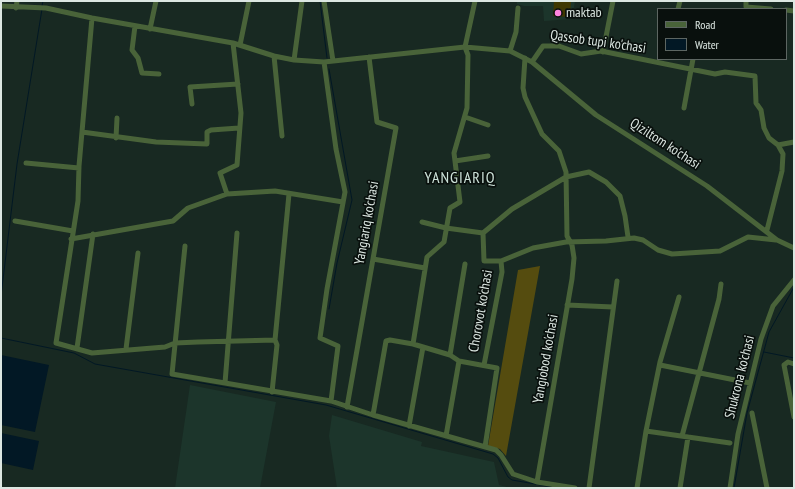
<!DOCTYPE html>
<html>
<head>
<meta charset="utf-8">
<style>
	body { margin:0 }
	#map { position:relative; width:795px; height:489px; overflow:hidden; background:#182922; font-family:"PT Sans Narrow",sans-serif }
	canvas { display:block }
	.frame { position:absolute; inset:0; border:2px solid #dce7e2; pointer-events:none }
	.legend { position:absolute; left:657px; top:8px; width:130px; height:52px; box-sizing:border-box; background:#09100d; border:1px solid #5d6662; margin:0; padding:5px 7px; list-style:none; font-size:12px; color:#dce7e2 }
	.legend li { display:flex; align-items:center; gap:8px; height:20px }
	.legend b { width:20px; border:1px solid #5d6662 }
</style>
</head>
<body>
<div id="map">
<canvas width="795" height="489"></canvas>
<div class="frame"></div>
<ul class="legend">
<li><b style="height:5px;background:#496339"></b>Road</li>
<li><b style="height:11px;background:#021825"></b>Water</li>
</ul>
</div>
<script>
const ctx = document.querySelector('canvas').getContext('2d');
ctx.lineJoin = 'round';
function fillPath(path, color) {
  ctx.fillStyle = color;
  ctx.fill(path, 'evenodd');
}
function poly(rows) {
  const path = new Path2D();
  for (const r of rows) {
    path.moveTo(r[0], r[1]);
    for (let i = 2; i < r.length; i += 2) path.lineTo(r[i], r[i + 1]);
  }
  return path;
}
function stroke(path, color, width, dash) {
  ctx.strokeStyle = color;
  ctx.lineWidth = width;
  ctx.lineCap = dash ? 'butt' : 'round';
  ctx.setLineDash(dash || []);
  ctx.stroke(path);
}
function write(font, color, halo, rows, align = 'center') {
  ctx.font = font + ' "PT Sans Narrow",sans-serif';
  ctx.lineWidth = 3.5;
  ctx.setLineDash([]);
  ctx.textBaseline = 'middle';
  ctx.strokeStyle = halo;
  ctx.fillStyle = color;
  for (const [text, x, y, turn = 0] of rows) {
    ctx.save();
    ctx.translate(x, y);
    ctx.rotate((+turn || 0) * Math.PI / 180);
    ctx.textAlign = isNaN(turn) ? turn : align;
    if (halo) ctx.strokeText(text, 0, 0);
    ctx.fillText(text, 0, 0);
    ctx.restore();
  }
}
fillPath(poly([
	[517,1,575,1,572,19,544,21,543,6,524,6,517,4],
	[190,385,276,402,260,488,175,488],
	[332,415,422,442,421,446,494,462,499,485,511,488,337,488,329,436]
]), '#1c352b');
fillPath(poly([
	[554,1,571,1,570,17,553,16]
]), '#3f3700');
fillPath(poly([
	[540,266,506,456,500,449,488,446,518,270]
]), '#554c0f');
fillPath(poly([
	[1,355,49,365,35,432,1,425],
	[1,433,39,441,33,470,1,463]
]), '#021825');
stroke(poly([
	[320,1,327,58],
	[42,6,43,1],
	[329,69,352,200,337,263,329,309],
	[1,296,17,164,42,9],
	[1,338,74,353,95,364,326,405,493,454,498,458,508,477,512,480,558,488],
	[764,352,794,358],
	[734,488,747,413,769,332,794,287]
]), '#021825', 1);
stroke(poly([
	[324,1,333,61],
	[746,1,746,7,771,9],
	[1,6,46,8,92,18,233,43,274,56,294,60,324,62,465,47,510,51,532,62,596,115,707,186,777,240,794,248],
	[16,8,17,1],
	[678,9,680,1],
	[786,10,794,11],
	[92,18,79,166,78,201,56,343,92,353,165,347,175,343,198,342,275,340],
	[135,26,132,50,138,58,142,73,159,74],
	[150,29,156,1],
	[240,45,249,1],
	[510,51,516,32,518,8],
	[603,52,613,1],
	[274,56,282,136],
	[525,58,523,88,525,97,542,134,559,151,566,172,567,236,572,245,574,258,572,279,537,482],
	[294,60,302,1],
	[324,62,336,149,345,192,327,289,320,338,338,346,331,401],
	[532,62,543,46,559,46,581,54,601,51,715,74,725,72,755,76,756,103,761,110,764,128,769,138,778,145,783,154,782,171,767,230],
	[192,104,190,87,238,84],
	[684,108,693,59],
	[465,117,488,125],
	[82,132,156,142,207,144,207,132,211,130,239,128],
	[116,138,117,118],
	[778,145,794,142],
	[455,161,488,156],
	[26,163,79,168],
	[227,194,220,173,237,165,241,113,233,43],
	[15,221,73,231],
	[422,222,446,228,483,233],
	[483,233,484,261,501,261,533,248,566,242,606,241,634,238,643,240,658,250,672,254,720,251,748,237,776,240],
	[483,233,512,209,566,177,589,172,606,182,620,196,625,216,628,237],
	[71,239,173,221,188,208,227,194,275,191,343,202],
	[185,246,172,374,331,401,373,415,496,450,501,455,513,474,537,482,575,488],
	[373,259,425,268],
	[567,305,613,307],
	[413,344,427,257,444,242,450,208,460,202,454,153,467,108,468,55,465,47,475,1],
	[77,348,93,234],
	[126,349,138,253],
	[450,355,465,264],
	[794,364,788,362,784,365,794,417],
	[484,365,502,272,501,261],
	[660,365,750,383],
	[225,383,237,233],
	[272,392,277,345,275,340,289,194],
	[347,407,396,128,377,122,369,57],
	[752,413,767,488],
	[373,415,386,341,390,340,413,344,450,355,459,361,497,368,485,447],
	[409,426,423,347],
	[646,431,730,443],
	[446,436,459,361],
	[682,436,719,299,721,284],
	[589,488,617,281],
	[637,488,646,431,660,362,679,297],
	[680,488,688,437],
	[730,488,738,434,761,339,773,306,794,280]
]), '#496339', 5);
for (const [x, y, r, color] of [
	[558,13,4,"#fe85e0"]
]) {
  const dot = new Path2D();
  dot.arc(x, y, r, 0, 2 * Math.PI);
  ctx.fillStyle = color;
  ctx.fill(dot);
  stroke(dot, '#09100d', 1.5);
}
write('14px', '#dce7e2', '#09100d', [
	["maktab",566,13]
], 'left');
write('14px', '#dce7e2', '#09100d', [
	["Qassob tupi ko'chasi",598,42,8],
	["Qiziltom ko'chasi",665,144,33],
	["Yangiariq ko'chasi",367,223,-80],
	["Chorovot ko'chasi",481,311,-80],
	["Yangiobod ko'chasi",546,359,-80],
	["Shukrona ko'chasi",740,377,-76]
]);
ctx.letterSpacing = '1px';
write('16px', '#cde2d9', '#09100d', [
	["YANGIARIQ",460,178]
]);
ctx.letterSpacing = '0px';
</script>
</body>
</html>
